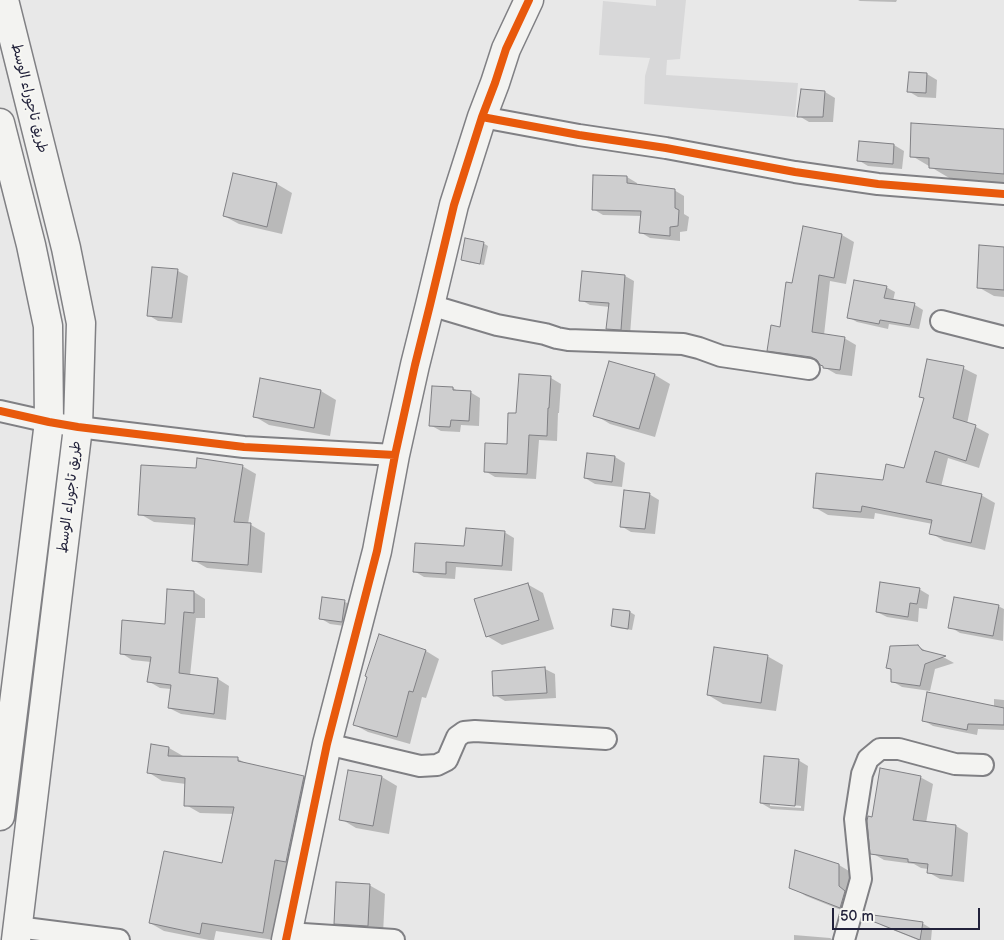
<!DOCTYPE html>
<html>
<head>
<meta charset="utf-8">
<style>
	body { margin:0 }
	#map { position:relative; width:1004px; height:940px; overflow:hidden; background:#e8e8e8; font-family:"Balsamiq Sans",sans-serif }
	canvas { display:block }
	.scale { position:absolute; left:832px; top:908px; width:148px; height:22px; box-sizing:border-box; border:2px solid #22223b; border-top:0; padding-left:6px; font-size:15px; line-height:18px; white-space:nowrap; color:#22223b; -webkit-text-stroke:4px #f6f6f2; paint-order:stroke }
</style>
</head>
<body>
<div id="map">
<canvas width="1004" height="940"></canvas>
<div class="scale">50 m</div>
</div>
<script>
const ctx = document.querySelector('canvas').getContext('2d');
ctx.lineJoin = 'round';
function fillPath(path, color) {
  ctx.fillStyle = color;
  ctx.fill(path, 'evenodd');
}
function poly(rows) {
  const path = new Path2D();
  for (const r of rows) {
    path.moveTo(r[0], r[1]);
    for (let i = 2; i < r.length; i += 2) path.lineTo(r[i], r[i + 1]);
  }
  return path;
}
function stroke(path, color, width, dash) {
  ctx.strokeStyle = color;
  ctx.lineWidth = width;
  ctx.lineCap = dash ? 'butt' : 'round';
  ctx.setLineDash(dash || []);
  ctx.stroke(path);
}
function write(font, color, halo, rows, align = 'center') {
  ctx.font = font + ' "Balsamiq Sans","Playpen Sans Arabic",sans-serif';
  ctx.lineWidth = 4;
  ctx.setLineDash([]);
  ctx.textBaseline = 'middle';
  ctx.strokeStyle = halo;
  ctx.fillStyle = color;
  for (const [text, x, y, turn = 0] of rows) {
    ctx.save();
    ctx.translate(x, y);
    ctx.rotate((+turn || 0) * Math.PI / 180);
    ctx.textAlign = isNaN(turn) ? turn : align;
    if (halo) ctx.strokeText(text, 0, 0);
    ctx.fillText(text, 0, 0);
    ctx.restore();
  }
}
fillPath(poly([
	[656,0,686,0,680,59,667,60,666,75,798,83,795,117,644,104,645,76,650,58,599,55,603,1,656,6]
]), '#d8d8d9');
fillPath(poly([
	[858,0,897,0,896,2,860,1],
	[910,73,927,74,937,80,936,98,918,97,908,91],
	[825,92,835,98,833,122,809,122,799,116],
	[1004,130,1004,183,951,179,912,156],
	[894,145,904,151,902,169,868,166,858,160],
	[595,176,627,177,637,183,637,186,674,190,684,196,684,214,689,217,687,231,680,232,680,241,650,238,640,232,642,216,603,215,593,209],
	[277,184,292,193,282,234,239,224,224,216],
	[842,235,854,242,846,284,830,281,824,335,844,338,856,345,852,376,836,374,824,367,824,366,820,363,780,357,769,350,781,328,793,284],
	[483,243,488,246,484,265,467,262,462,259],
	[1004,248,1004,297,994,296,978,287],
	[178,271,188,276,182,323,158,321,148,315],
	[583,272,625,276,634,281,630,335,616,334,607,329,610,307,590,305,581,300],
	[886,287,895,292,893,301,915,305,923,310,919,329,889,324,888,329,857,322,848,317],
	[963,368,977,375,967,424,976,427,989,434,979,468,948,458,941,487,981,495,995,503,985,550,944,541,931,533,933,524,875,513,874,519,828,515,814,507,884,481,905,469,925,399,920,396],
	[655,375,670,384,655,437,610,424,595,415],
	[520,376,551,378,561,384,559,413,558,413,557,441,539,440,536,479,495,477,485,471,508,445,518,415],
	[261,380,321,391,336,400,330,436,269,425,254,416],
	[453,388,458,391,470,392,480,398,479,426,461,425,460,432,441,431,430,425],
	[615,457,625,463,622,487,595,484,585,478],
	[242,466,256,474,248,524,251,525,265,533,262,573,207,568,193,560,196,525,154,522,140,514],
	[649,494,659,500,655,534,631,532,621,526],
	[504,532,514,538,512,571,456,567,455,579,424,577,414,571,465,547],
	[527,584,543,593,554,629,502,645,487,636],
	[919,589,929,595,927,609,919,608,918,622,887,617,877,612],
	[194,592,205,599,205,618,196,618,190,676,218,679,229,686,226,720,181,714,169,708,171,689,160,688,148,681,151,662,132,660,121,653,166,626],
	[323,598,345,602,355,607,352,627,330,624,320,618],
	[998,606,1004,609,1003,641,960,633,950,627],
	[614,610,630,612,635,615,632,630,617,628,612,626],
	[380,636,426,651,439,659,426,698,422,697,410,744,368,732,355,725],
	[918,646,929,653,945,658,954,663,935,669,930,691,902,687,892,681,892,670,887,667],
	[767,656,783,665,776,711,723,704,708,695],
	[545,669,555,674,556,698,505,701,495,695],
	[994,699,1004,700,1004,730,978,729,977,735,933,726,923,720,994,707],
	[152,746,169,748,183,756,238,759,249,765,304,777,318,785,274,940,216,931,214,940,209,940,164,931,150,923,223,864,234,814,200,813,186,805,186,784,162,781,148,772],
	[798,760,808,766,804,811,771,809,761,803],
	[770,803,801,806,801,808,770,806],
	[349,771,382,777,397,786,389,834,356,828,341,819],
	[920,777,933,784,926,823,956,826,968,833,964,882,940,879,928,872,928,869,921,868,914,864,884,860,872,853,873,818],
	[839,865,854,874,856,916,806,896,791,887],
	[369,885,385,894,383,934,351,932,336,923],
	[873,920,922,923,932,929,931,940,918,940,883,926],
	[794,935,830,938,834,940,794,940]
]), '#0003');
const building = poly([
	[909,72,927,73,926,93,907,92,909,72],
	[801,89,825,91,823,117,797,117,801,89],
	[911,123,1004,129,1004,174,929,168,929,158,910,157,911,123],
	[859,141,894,144,893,164,857,161,859,141],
	[233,173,277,183,267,227,223,216,233,173],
	[593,175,627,176,627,183,675,189,675,208,679,210,678,226,670,227,670,236,639,233,641,211,592,210,593,175],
	[803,226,842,234,834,278,819,275,812,332,845,337,840,370,823,368,823,366,820,365,817,360,811,357,767,351,771,325,780,327,786,282,792,283,803,226],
	[465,238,484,242,480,264,461,260,465,238],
	[979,245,1004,247,1004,290,977,288,979,245],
	[152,267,178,269,172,318,147,316,152,267],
	[582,271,625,275,621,330,606,329,609,303,579,301,582,271],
	[854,280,887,286,884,298,915,303,910,325,880,320,879,324,847,318,854,280],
	[927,359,964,366,953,418,976,425,966,461,935,451,926,482,982,494,971,543,929,534,932,520,862,506,861,512,813,508,816,473,883,480,886,464,904,468,924,398,919,397,927,359],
	[609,361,655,374,639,429,593,416,609,361],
	[519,374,551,376,549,408,548,408,547,436,529,435,527,474,484,472,485,443,507,444,508,413,516,413,519,374],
	[260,378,321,390,314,428,253,417,260,378],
	[432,386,453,387,453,390,471,391,469,421,451,420,450,427,429,426,432,386],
	[587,453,615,456,612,482,584,478,587,453],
	[197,458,243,465,234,522,251,523,248,565,192,561,195,518,138,515,141,465,196,468,197,458],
	[624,490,650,493,645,529,620,527,624,490],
	[466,528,505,531,502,566,446,562,446,574,413,572,415,543,464,546,466,528],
	[880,582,920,588,917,604,910,603,908,617,876,612,880,582],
	[528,583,539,620,486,637,474,599,528,583],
	[167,589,194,591,194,613,184,612,179,673,218,678,214,714,168,708,171,685,147,682,151,657,120,654,122,620,165,624,167,589],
	[322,597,345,600,342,622,319,619,322,597],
	[954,597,999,605,993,636,948,628,954,597],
	[613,609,630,611,628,629,611,626,613,609],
	[379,634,426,650,413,692,409,691,397,737,353,725,367,677,365,676,379,634],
	[918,645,922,650,946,656,925,664,920,686,891,682,891,669,886,668,888,659,890,646,918,645],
	[714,647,768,655,761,703,707,695,714,647],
	[545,667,547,693,493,696,492,671,545,667],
	[927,692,1004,708,1004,725,968,724,967,730,922,721,927,692],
	[151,744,169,747,168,756,238,757,238,761,304,776,286,862,275,860,263,933,202,923,200,934,149,923,164,851,222,863,234,807,184,806,185,778,147,773,151,744],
	[764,756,799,759,795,806,760,803,764,756],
	[880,768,921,776,913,820,956,825,952,876,927,873,928,864,908,862,908,859,870,854,867,821,868,816,872,817,880,768],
	[348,770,382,776,373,826,339,820,348,770],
	[795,850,839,864,839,886,845,891,840,908,789,888,795,850],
	[336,882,370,884,368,926,334,924,336,882],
	[873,915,923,922,920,940,872,921,873,915]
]);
fillPath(building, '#cececf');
stroke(building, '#808084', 1);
const street = poly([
	[482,117,579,135,666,148,795,172,878,184,1004,194],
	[430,305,497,325,545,334,557,338,568,340,683,344,699,348,721,356,809,369],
	[941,321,1004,337],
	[0,411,49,422,78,427,244,447,395,455],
	[327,744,420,766,437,765,447,760,457,737,464,732,475,731,606,739],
	[17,927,119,940],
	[288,933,394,940],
	[844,940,861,879,855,819,862,774,868,759,880,749,899,749,955,764,983,765]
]);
const secondary = poly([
	[286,940,327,744,377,551,395,455,415,365,430,305,454,205,482,117,495,83,506,49,529,0]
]);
const primary = poly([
	[4,0,66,248,81,323,78,427,16,940],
	[0,123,31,245,48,326,49,422,0,816]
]);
stroke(street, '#808084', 24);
stroke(secondary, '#808084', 31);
stroke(primary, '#808084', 31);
stroke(street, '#f3f3f1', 20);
stroke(secondary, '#f3f3f1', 28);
stroke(primary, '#f3f3f1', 28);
stroke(poly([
	[482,117,579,135,666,148,795,172,878,184,1004,194],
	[0,411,49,422,78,427,244,447,395,455],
	[286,940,327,744,377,551,395,455,415,365,430,305,454,205,482,117,495,83,506,49,529,0]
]), '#e8590c', 8);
write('14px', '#22223b', '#f6f6f2', [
	["طريق تاجوراء الوسط",29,98,76],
	["طريق تاجوراء الوسط",70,497,-83]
]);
</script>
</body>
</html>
